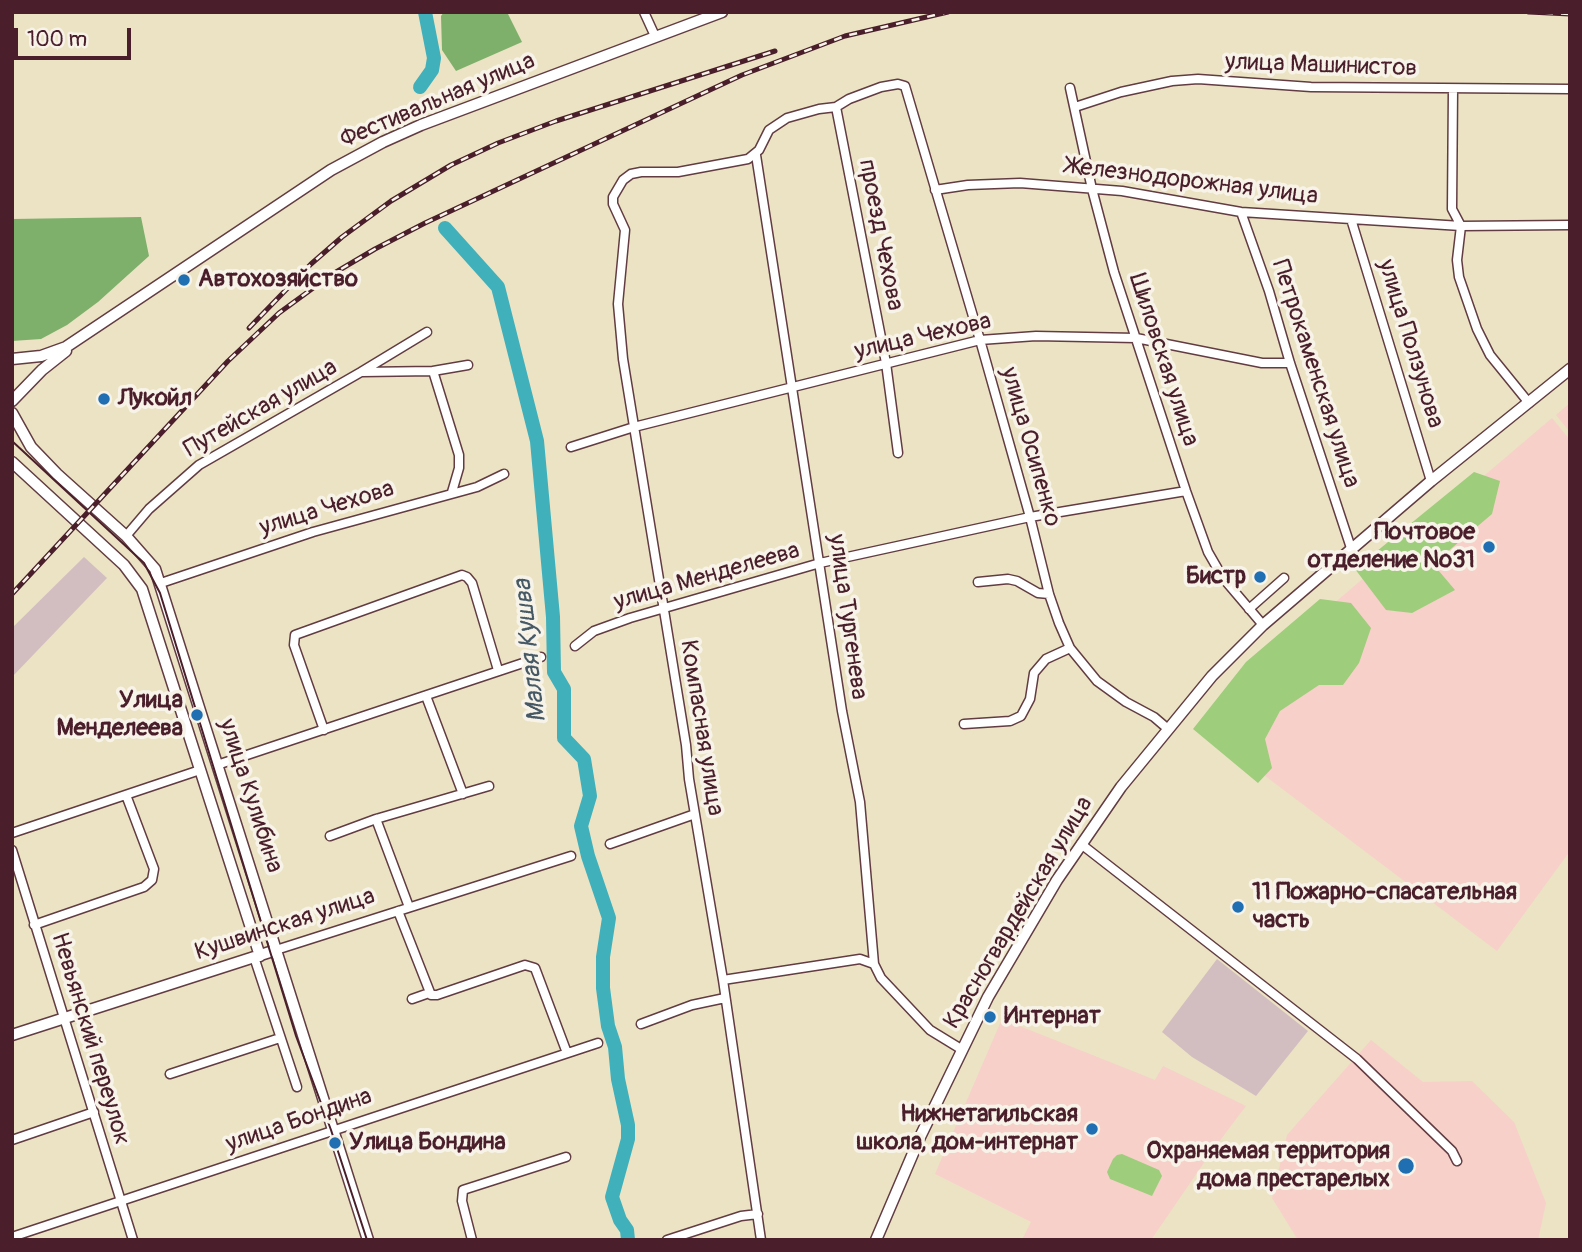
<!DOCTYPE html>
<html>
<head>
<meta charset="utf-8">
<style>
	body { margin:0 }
	#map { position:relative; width:1582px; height:1252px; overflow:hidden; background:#ebe3c3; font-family:Pangolin,sans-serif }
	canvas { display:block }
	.frame { position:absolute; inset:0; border:14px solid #4a1f2b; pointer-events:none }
	.scale { position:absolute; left:14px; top:28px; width:117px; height:32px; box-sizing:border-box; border:4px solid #4a1f2b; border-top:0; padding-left:9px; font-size:21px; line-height:24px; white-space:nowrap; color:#4a1f2b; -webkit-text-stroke:5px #f7f3e8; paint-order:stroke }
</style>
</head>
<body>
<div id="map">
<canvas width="1582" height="1252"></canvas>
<div class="frame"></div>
<div class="scale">100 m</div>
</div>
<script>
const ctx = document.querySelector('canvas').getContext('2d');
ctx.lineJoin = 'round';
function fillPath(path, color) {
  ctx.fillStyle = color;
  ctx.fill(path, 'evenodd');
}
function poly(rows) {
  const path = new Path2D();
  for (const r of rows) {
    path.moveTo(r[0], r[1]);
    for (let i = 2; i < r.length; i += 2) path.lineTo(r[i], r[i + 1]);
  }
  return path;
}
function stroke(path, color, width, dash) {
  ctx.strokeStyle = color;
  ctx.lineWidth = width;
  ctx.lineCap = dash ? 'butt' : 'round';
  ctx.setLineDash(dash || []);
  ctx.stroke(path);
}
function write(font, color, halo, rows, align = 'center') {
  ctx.font = font + ' Pangolin,sans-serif';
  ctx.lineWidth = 7;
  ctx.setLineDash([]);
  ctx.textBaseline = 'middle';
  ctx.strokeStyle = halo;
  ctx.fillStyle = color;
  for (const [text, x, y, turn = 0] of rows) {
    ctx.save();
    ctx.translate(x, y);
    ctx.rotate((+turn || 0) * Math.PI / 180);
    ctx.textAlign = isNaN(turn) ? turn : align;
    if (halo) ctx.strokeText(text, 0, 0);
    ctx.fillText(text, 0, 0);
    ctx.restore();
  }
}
fillPath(poly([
	[1570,403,1570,432,1556,415],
	[1552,418,1570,440,1570,851,1497,951,1211,735,1272,656],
	[1002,1019,1155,1080,1163,1066,1246,1106,1212,1151,1151,1240,1022,1240,1031,1222,935,1174],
	[1371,1040,1423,1082,1472,1081,1514,1122,1546,1203,1538,1240,1298,1240,1272,1198,1287,1135]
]), '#f7d0c9');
fillPath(poly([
	[84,557,107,578,12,677,12,628],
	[1217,959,1308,1031,1256,1096,1192,1057,1162,1032]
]), '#d2bec1');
fillPath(poly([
	[1474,472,1500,481,1492,514,1433,564,1455,590,1412,613,1386,610,1355,569],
	[1320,599,1351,603,1371,628,1359,663,1343,685,1319,685,1280,711,1265,739,1272,768,1258,783,1193,729,1246,662],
	[1122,1154,1159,1170,1162,1176,1152,1196,1110,1179,1107,1172,1113,1159,1117,1155]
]), '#9ecd7c');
fillPath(poly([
	[444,12,507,12,522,42,456,71,442,50,441,16],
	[141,217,149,256,98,302,67,325,41,339,12,341,12,219]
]), '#7eb06c');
stroke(poly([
	[420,87,432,70,434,58,425,12],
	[445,228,498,287,537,441,553,617,554,672,564,689,564,738,584,759,590,796,581,826,588,856,609,918,603,957,603,988,608,1026,615,1047,618,1079,628,1125,628,1139,612,1197,620,1220,627,1230,628,1240]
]), '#40b0bb', 14);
const minor = poly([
	[644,12,655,36],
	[1070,88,1092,189,1114,272,1186,491,1208,552,1223,578,1263,625],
	[1453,89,1452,209,1461,226,1457,260,1459,277,1477,329,1490,355,1529,403],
	[836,107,886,363,898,453],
	[1075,107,1121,92,1172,81,1198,79,1311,87,1570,89],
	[756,155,842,711,860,802,874,964,881,978,930,1030,961,1049],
	[935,190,968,185,1020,183,1122,191,1241,212,1461,226,1570,225],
	[1241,212,1269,291,1290,363,1351,548],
	[1351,219,1431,481],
	[433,371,468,365],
	[362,372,433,371,459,455,459,468,452,492],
	[571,447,634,427,980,340,1036,336,1136,338,1262,363,1290,363],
	[126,536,149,509,199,465,361,372,427,332],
	[978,582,1008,579,1017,581,1038,593,1049,594],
	[161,583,313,532,477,487,504,474],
	[1249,609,1284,578],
	[575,646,594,631,630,618,820,563,1030,517,1186,491],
	[426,696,463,794],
	[964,724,1010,721,1021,716,1030,699,1034,673,1046,659,1070,648],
	[324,730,294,645,295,635,462,575,467,577,472,583,498,670],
	[217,765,541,657],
	[376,819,409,907],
	[12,833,200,770],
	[330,836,376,819,489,786],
	[610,844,695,814],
	[1081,844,1357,1059,1452,1151,1457,1161],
	[12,850,133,1240],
	[398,911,431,995,437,995,525,965,535,968,567,1053],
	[34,925,144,887,152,880,154,869,126,795],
	[276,950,571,856],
	[254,957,297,1087],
	[723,980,860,959,874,964],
	[412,999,429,993],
	[641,1024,692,1005,725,998],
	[170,1074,280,1038],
	[12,1140,94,1112],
	[12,1237,598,1043],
	[472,1240,462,1201,463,1190,566,1157],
	[667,1240,741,1216,758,1214],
	[761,1240,723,980,689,779,686,745,623,359,618,304,625,230,613,204,613,197,623,180,631,174,641,172,678,172,748,159,759,150,769,130,787,118,819,109,836,107,849,99,881,87,898,84,905,86,980,340,1030,517,1049,594,1059,623,1070,648,1097,681,1126,702,1154,717,1168,729]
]);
const major = poly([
	[12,359,41,356,66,347,331,170,383,142,421,125,722,12],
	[12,401,42,370,66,351],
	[12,413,31,447,57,474,126,536,155,569,368,1240],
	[12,462,124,565,142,589,260,956],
	[12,1035,276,950],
	[876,1240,920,1137,988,997,1057,880,1121,787,1212,676,1263,625,1431,481,1570,369]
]);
stroke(minor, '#623c42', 11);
stroke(major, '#623c42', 13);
stroke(minor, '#fff', 8);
stroke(major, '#fff', 10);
stroke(poly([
	[12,441,144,563,160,593,296,1036,331,1130,367,1240]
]), '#4a1f2b', 2);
const rail = poly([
	[1529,12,1570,14],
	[249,328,311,264,342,237,391,201,451,165,498,143,556,121,775,51],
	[12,594,228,361,279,313,331,275,375,249,425,223,742,75,845,36,948,12]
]);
stroke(rail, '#4a1f2b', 5);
stroke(rail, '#f7f3e8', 2.5, [8]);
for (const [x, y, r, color] of [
	[184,280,7,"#1f6fb2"],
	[104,399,7,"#1f6fb2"],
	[1489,547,7,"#1f6fb2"],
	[1260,577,7,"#1f6fb2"],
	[197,715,7,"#1f6fb2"],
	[1238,907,7,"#1f6fb2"],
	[990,1017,7,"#1f6fb2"],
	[1092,1129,7,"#1f6fb2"],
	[335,1143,7,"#1f6fb2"],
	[1406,1166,9,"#1f6fb2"]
]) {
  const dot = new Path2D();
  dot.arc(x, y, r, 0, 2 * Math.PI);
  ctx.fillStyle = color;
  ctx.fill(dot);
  stroke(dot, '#f7f3e8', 2.5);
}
write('24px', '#4a1f2b', '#f7f3e8', [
	["улица Машинистов",1321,66,2],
	["Фестивальная улица",438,101,-23],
	["Железнодорожная улица",1192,182,7],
	["проезд Чехова",880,235,79],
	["улица Чехова",923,337,-13],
	["улица Ползунова",1410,344,73],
	["Шиловская улица",1163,360,72],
	["Петрокаменская улица",1315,374,72],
	["Путейская улица",261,409,-30],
	["улица Осипенко",1030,447,74],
	["улица Чехова",327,509,-17],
	["улица Менделеева",707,577,-16],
	["улица Тургенева",847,617,82],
	["Компасная улица",701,728,81],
	["улица Кулибина",250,796,72],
	["Красногвардейская улица",1019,913,-59],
	["Кушвинская улица",285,925,-18],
	["Невьянский переулок",90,1039,73],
	["улица Бондина",299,1121,-19]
]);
write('bold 24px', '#4a1f2b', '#f7f3e8', [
	["Автохозяйство",198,280],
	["Лукойл",118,399],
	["Почтовое",1475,533,"right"],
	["отделение №31",1475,561,"right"],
	["Бистр",1246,577,"right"],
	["Улица",183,701,"right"],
	["Менделеева",183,729,"right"],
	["11 Пожарно-спасательная",1252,893],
	["часть",1252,921],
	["Интернат",1004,1017],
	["Нижнетагильская",1078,1115,"right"],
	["школа, дом-интернат",1078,1143,"right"],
	["Улица Бондина",349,1143],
	["Охраняемая территория",1390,1152,"right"],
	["дома престарелых",1390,1180,"right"]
], 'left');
write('italic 26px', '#465965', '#f7f3e8', [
	["Малая Кушва",531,651,-96]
]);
</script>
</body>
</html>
